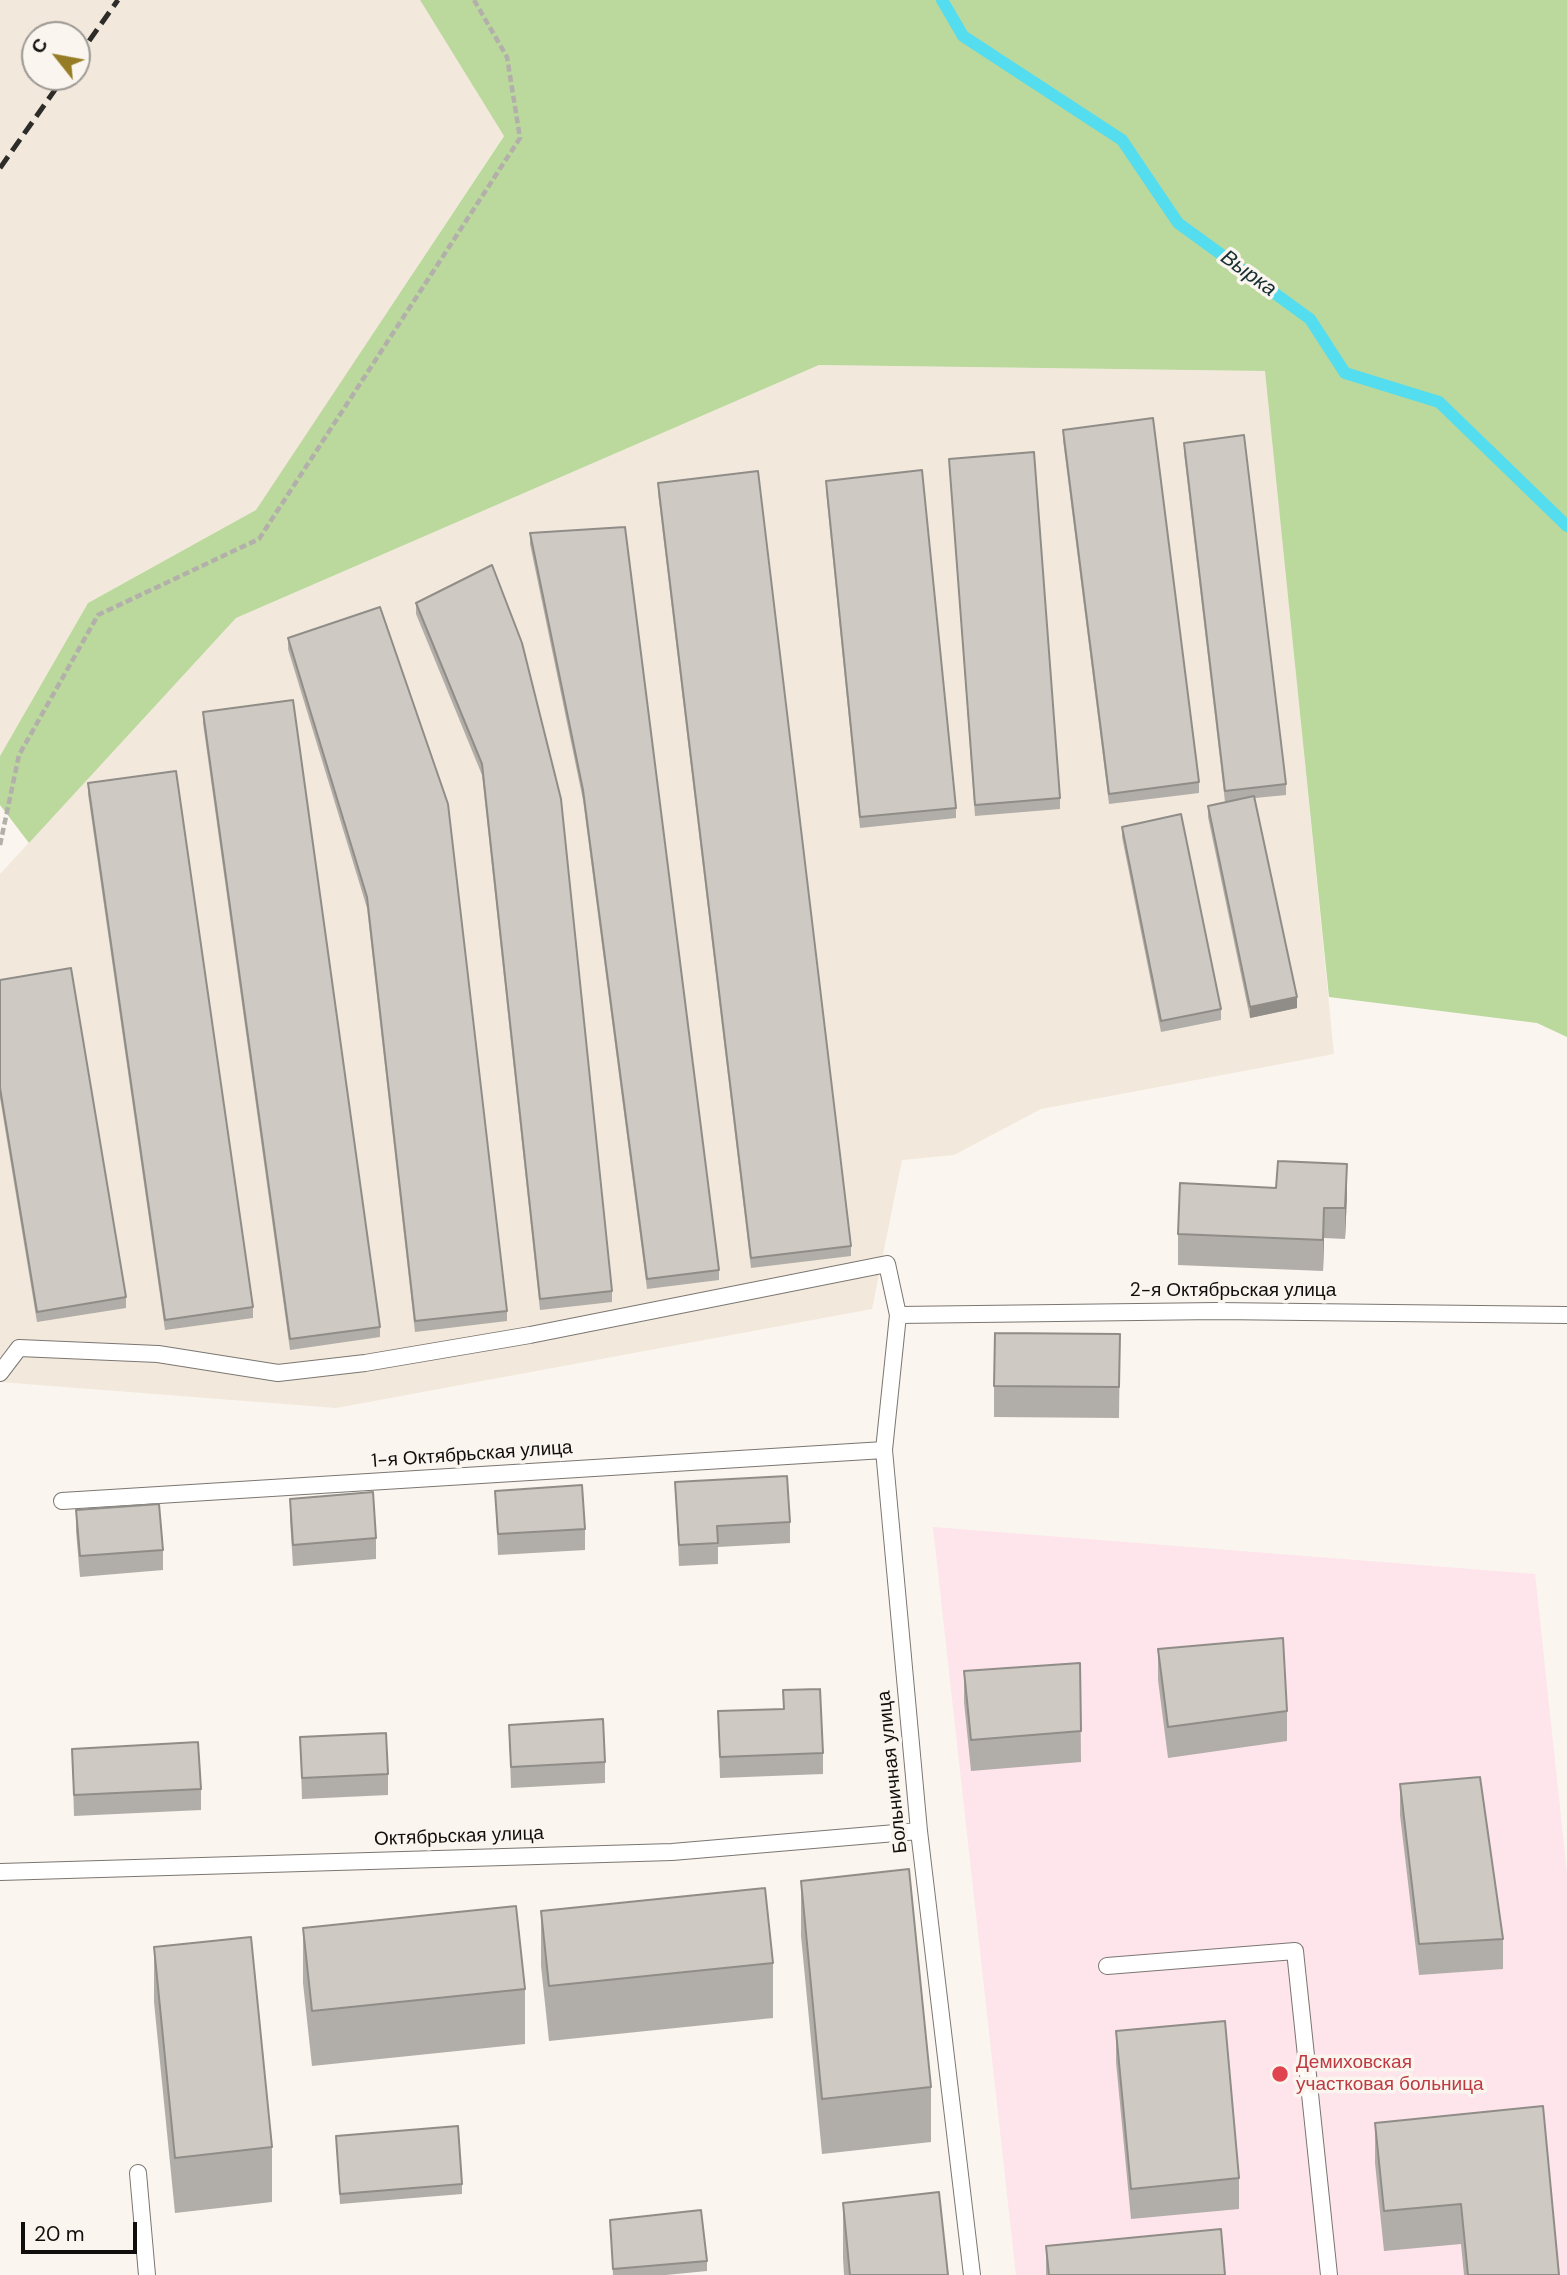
<!DOCTYPE html>
<html>
<head>
<meta charset="utf-8">
<style>
	body { margin:0 }
	#map { position:relative; width:1567px; height:2275px; overflow:hidden; background:#faf5ee; font-family:"DM Sans",sans-serif }
	canvas { display:block }
	.north { position:absolute; left:21px; top:21px; width:70px; height:70px; box-sizing:border-box; background:#faf5ee; border:2px solid #9d9994; border-radius:50%; rotate:301deg; font-size:19px; font-weight:700; line-height:28px; text-align:center; color:#110f0d }
	.north::after { content:''; display:block; margin:auto; width:24px; height:32px; background:#967d25; clip-path:polygon(50% 0,100% 100%,50% 72%,0 100%) }
	.scale { position:absolute; left:21px; top:2222px; width:116px; height:32px; box-sizing:border-box; border:4px solid #110f0d; border-top:0; padding-left:9px; font-size:21px; line-height:24px; white-space:nowrap; color:#110f0d; -webkit-text-stroke:5px #faf5ee; paint-order:stroke }
</style>
</head>
<body>
<div id="map">
<canvas width="1567" height="2275"></canvas>
<div class="north">С</div>
<div class="scale">20 m</div>
</div>
<script>
const ctx = document.querySelector('canvas').getContext('2d');
ctx.lineJoin = 'round';
function fillPath(path, color) {
  ctx.fillStyle = color;
  ctx.fill(path, 'evenodd');
}
function poly(rows) {
  const path = new Path2D();
  for (const r of rows) {
    path.moveTo(r[0], r[1]);
    for (let i = 2; i < r.length; i += 2) path.lineTo(r[i], r[i + 1]);
  }
  return path;
}
function stroke(path, color, width, dash) {
  ctx.strokeStyle = color;
  ctx.lineWidth = width;
  ctx.lineCap = dash ? 'butt' : 'round';
  ctx.setLineDash(dash || []);
  ctx.stroke(path);
}
function write(font, color, halo, rows, align = 'center') {
  ctx.font = font + ' "DM Sans",sans-serif';
  ctx.lineWidth = 7;
  ctx.setLineDash([]);
  ctx.textBaseline = 'middle';
  ctx.strokeStyle = halo;
  ctx.fillStyle = color;
  for (const [text, x, y, turn = 0] of rows) {
    ctx.save();
    ctx.translate(x, y);
    ctx.rotate((+turn || 0) * Math.PI / 180);
    ctx.textAlign = isNaN(turn) ? turn : align;
    if (halo) ctx.strokeText(text, 0, 0);
    ctx.fillText(text, 0, 0);
    ctx.restore();
  }
}
fillPath(poly([
	[0,0,420,0,504,135,256,511,88,603,0,756],
	[35,35,77,35,77,77,35,77],
	[819,365,1266,371,1334,1054,1041,1109,954,1155,902,1160,872,1309,336,1408,0,1382,0,874,236,618]
]), '#f2e9dc');
fillPath(poly([
	[933,1527,1535,1574,1567,1873,1567,2275,1016,2275]
]), '#fee4eb');
fillPath(poly([
	[420,0,1567,0,1567,1037,1537,1023,1329,997,1265,371,819,365,236,618,29,843,0,805,0,756,88,603,256,510,504,136]
]), '#bbd89d');
stroke(poly([
	[942,0,963,36,1122,140,1178,223,1310,319,1345,373,1439,402,1567,526]
]), '#54dcef', 12);
const lane = poly([
	[898,1315,1217,1311,1567,1315],
	[0,1373,19,1348,158,1354,278,1373,365,1363,530,1335,887,1264,898,1315,884,1450,919,1831,972,2275],
	[62,1501,884,1450],
	[0,1872,672,1852,919,1831],
	[1107,1966,1295,1951,1329,2275],
	[138,2173,147,2275]
]);
stroke(lane, '#7b7671', 18);
stroke(poly([
	[0,845,19,755,98,615,259,539,520,138,507,57,474,0]
]), '#b3afaa', 4.5, [7, 3.5]);
stroke(lane, '#fff', 16);
stroke(poly([
	[77,58,118,0],
	[0,168,64,77]
]), '#2e2c29', 5, [14, 7]);
fillPath(poly([
	[1063,430,1199,782,1199,793,1109,804,1063,440],
	[1184,443,1286,784,1286,795,1255,798,1297,1008,1250,1018,1208,817,1208,806,1235,801,1225,802,1184,453],
	[949,459,1060,798,1060,809,975,816],
	[826,481,956,808,956,818,860,828,826,491],
	[658,483,851,1246,851,1256,751,1268,658,493],
	[530,533,719,1270,719,1280,647,1289,583,800,530,544],
	[416,603,522,643,612,1291,612,1302,540,1310,482,775,416,614],
	[288,638,507,1311,507,1321,415,1332,367,908,288,649],
	[203,712,380,1327,380,1337,290,1350,203,723],
	[88,783,253,1307,253,1318,165,1330,88,794],
	[1122,827,1221,1009,1221,1020,1161,1032,1122,837],
	[0,980,126,1297,126,1308,37,1322,0,1098],
	[1347,1195,1345,1239,1324,1238,1323,1271,1178,1265,1178,1234],
	[1120,1334,1119,1418,994,1417,994,1386],
	[675,1482,790,1522,790,1543,718,1547,718,1564,679,1566],
	[495,1491,585,1529,585,1550,498,1555],
	[290,1499,376,1538,376,1559,293,1566,290,1520],
	[76,1510,163,1550,163,1570,80,1577,76,1531],
	[1158,1649,1287,1711,1287,1741,1168,1758,1158,1680],
	[1080,1663,1081,1762,971,1771,964,1702,964,1671],
	[783,1709,823,1753,823,1774,720,1778,718,1711],
	[509,1725,605,1762,605,1783,511,1788],
	[300,1737,388,1774,388,1795,302,1799],
	[72,1749,201,1789,201,1810,74,1816],
	[1400,1784,1503,1939,1503,1969,1419,1975,1400,1815],
	[801,1881,931,2087,931,2142,822,2154,801,1936],
	[541,1911,773,1963,773,2018,549,2041,541,1966],
	[303,1928,525,1989,525,2044,312,2066,303,1983],
	[154,1947,272,2147,272,2202,175,2213,154,2002],
	[1116,2031,1239,2178,1239,2209,1131,2219,1116,2062],
	[1375,2123,1559,2275,1464,2275,1461,2244,1384,2251,1375,2163],
	[336,2136,462,2184,462,2194,340,2204],
	[843,2203,948,2275,844,2275,843,2258],
	[610,2220,707,2261,707,2271,666,2275,613,2275],
	[1046,2246,1225,2275,1046,2275]
]), '#b1ada8');
fillPath(poly([
	[1297,997,1297,1008,1250,1018,1250,1007],
	[1347,1164,1347,1195,1345,1239,1345,1208],
	[1324,1208,1324,1238,1323,1271,1323,1240]
]), '#908d88');
const building = poly([
	[1153,418,1199,782,1109,794,1063,430,1153,418],
	[1244,435,1286,784,1225,791,1184,443,1244,435],
	[1034,452,1060,798,975,805,949,459,1034,452],
	[922,470,956,808,860,817,826,481,922,470],
	[758,471,851,1246,751,1258,658,483,758,471],
	[625,527,719,1270,647,1279,583,790,530,533,625,527],
	[492,565,522,643,561,799,612,1291,540,1299,482,764,416,603,492,565],
	[380,607,448,804,507,1311,415,1321,367,897,288,638,380,607],
	[293,700,380,1327,290,1339,203,712,293,700],
	[176,771,253,1307,165,1320,88,783,176,771],
	[1254,796,1297,997,1250,1007,1208,806,1254,796],
	[1181,814,1221,1009,1161,1021,1122,827,1181,814],
	[71,968,126,1297,37,1312,0,1088,0,980,71,968],
	[1278,1161,1347,1164,1345,1208,1324,1208,1323,1240,1178,1234,1180,1183,1276,1188,1278,1161],
	[995,1333,1120,1334,1119,1387,994,1386,995,1333],
	[787,1476,790,1522,717,1526,718,1543,679,1545,675,1482,787,1476],
	[582,1485,585,1529,498,1534,495,1491,582,1485],
	[373,1492,376,1538,293,1545,290,1499,373,1492],
	[159,1504,163,1550,80,1556,76,1510,159,1504],
	[1283,1638,1287,1711,1168,1727,1158,1649,1283,1638],
	[1080,1663,1081,1731,971,1740,964,1671,1080,1663],
	[820,1689,823,1753,720,1757,718,1711,784,1709,783,1690,820,1689],
	[603,1719,605,1762,511,1767,509,1725,603,1719],
	[386,1733,388,1774,302,1778,300,1737,386,1733],
	[198,1742,201,1789,74,1795,72,1749,198,1742],
	[1480,1777,1503,1939,1419,1944,1400,1784,1480,1777],
	[909,1869,931,2087,822,2099,801,1881,909,1869],
	[765,1888,773,1963,549,1986,541,1911,765,1888],
	[516,1906,525,1989,312,2011,303,1928,516,1906],
	[251,1937,272,2147,175,2158,154,1947,251,1937],
	[1225,2021,1239,2178,1131,2189,1116,2031,1225,2021],
	[1543,2106,1559,2275,1468,2275,1461,2204,1384,2211,1375,2123,1543,2106],
	[458,2126,462,2184,340,2194,336,2136,458,2126],
	[939,2192,948,2275,850,2275,843,2203,939,2192],
	[701,2210,707,2261,613,2269,610,2220,701,2210],
	[1221,2229,1225,2275,1049,2275,1046,2246,1221,2229]
]);
fillPath(building, '#cec9c3');
stroke(building, '#908d88', 2);
for (const [x, y, r, color] of [
	[1280,2074,9,"#e0444e"]
]) {
  const dot = new Path2D();
  dot.arc(x, y, r, 0, 2 * Math.PI);
  ctx.fillStyle = color;
  ctx.fill(dot);
  stroke(dot, '#faf5ee', 2.5);
}
write('19px', '#110f0d', '#faf5ee', [
	["2-я Октябрьская улица",1233,1291],
	["1-я Октябрьская улица",472,1455,-4],
	["Больничная улица",893,1772,-96],
	["Октябрьская улица",459,1837,-2]
]);
write('19px', '#be3a42', '#faf5ee', [
	["Демиховская",1296,2063],
	["участковая больница",1296,2085]
], 'left');
write('italic 21px', '#162e31', '#faf5ee', [
	["Вырка",1248,274,36]
]);
</script>
</body>
</html>
